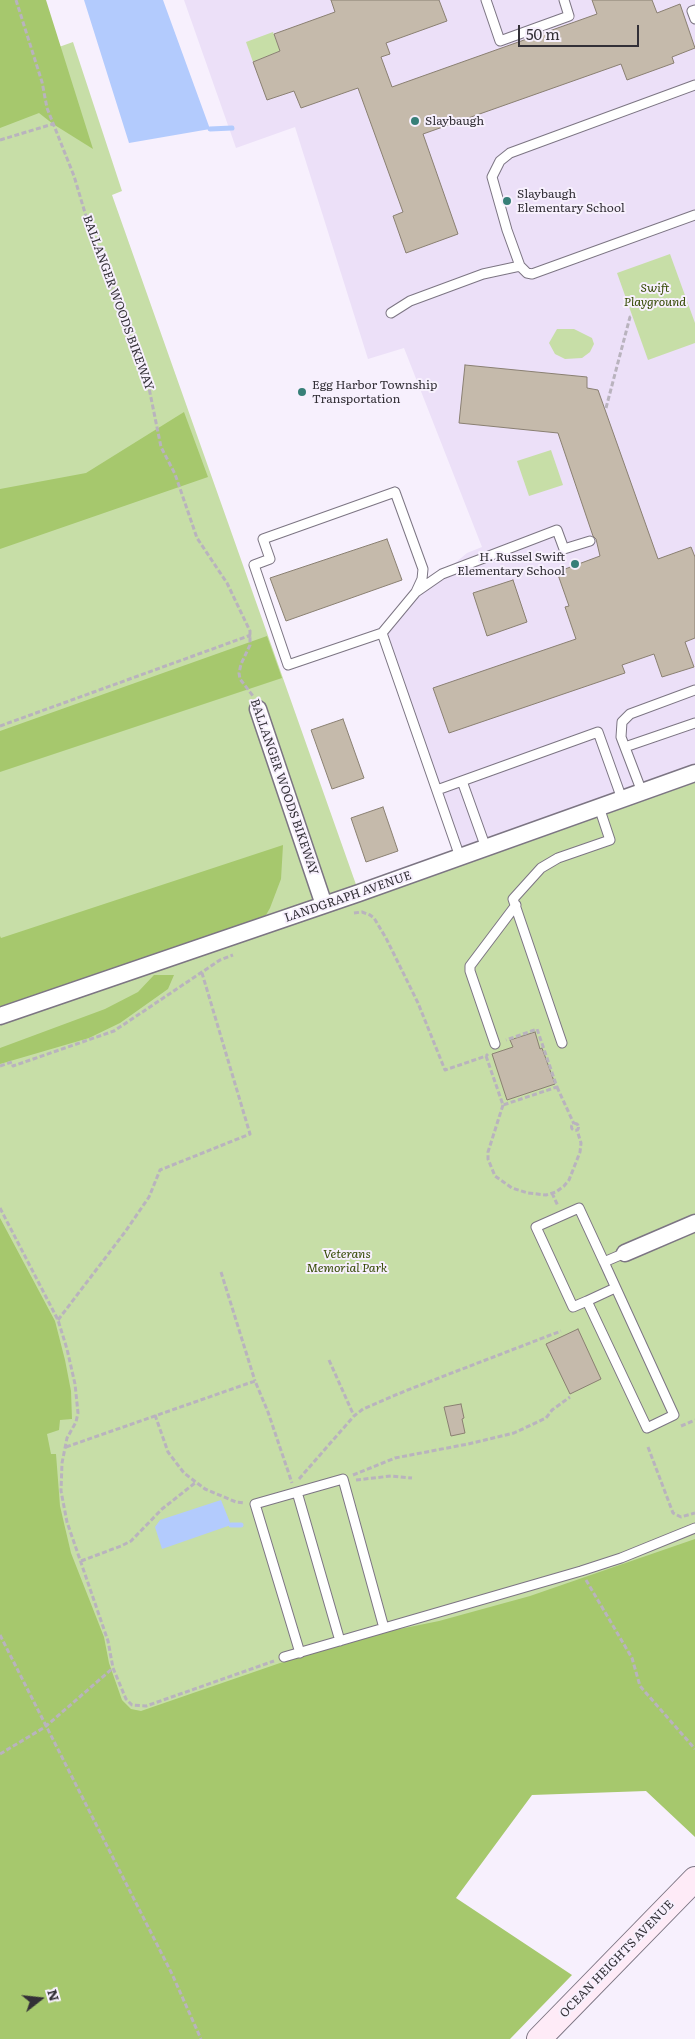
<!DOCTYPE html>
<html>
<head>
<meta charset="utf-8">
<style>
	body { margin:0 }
	#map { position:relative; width:695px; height:2039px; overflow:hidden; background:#f7f0fd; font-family:Literata,serif }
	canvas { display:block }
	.north { position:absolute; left:15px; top:1974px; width:50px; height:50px; -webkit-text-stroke:4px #f7f0fd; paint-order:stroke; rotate:74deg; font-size:14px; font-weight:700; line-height:20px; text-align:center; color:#333037 }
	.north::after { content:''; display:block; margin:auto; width:18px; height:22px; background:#333037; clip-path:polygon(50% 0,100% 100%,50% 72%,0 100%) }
	.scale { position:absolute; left:518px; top:25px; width:121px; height:22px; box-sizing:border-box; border:2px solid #333037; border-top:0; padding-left:6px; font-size:15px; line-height:18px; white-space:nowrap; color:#333037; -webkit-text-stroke:4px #f7f0fd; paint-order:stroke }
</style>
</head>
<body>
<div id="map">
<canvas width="695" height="2039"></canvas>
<div class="north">N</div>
<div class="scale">50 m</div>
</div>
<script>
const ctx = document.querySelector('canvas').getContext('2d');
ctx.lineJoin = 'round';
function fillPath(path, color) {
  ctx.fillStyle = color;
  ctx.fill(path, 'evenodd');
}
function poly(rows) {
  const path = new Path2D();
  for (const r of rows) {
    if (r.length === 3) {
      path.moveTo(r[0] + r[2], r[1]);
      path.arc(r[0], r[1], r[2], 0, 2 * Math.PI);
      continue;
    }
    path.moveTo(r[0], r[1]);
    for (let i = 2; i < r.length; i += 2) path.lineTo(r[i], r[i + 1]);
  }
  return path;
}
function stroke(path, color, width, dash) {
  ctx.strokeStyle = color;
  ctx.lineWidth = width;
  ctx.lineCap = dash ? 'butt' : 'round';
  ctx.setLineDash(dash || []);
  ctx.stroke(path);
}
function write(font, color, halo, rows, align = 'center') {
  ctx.font = font + ' Literata,serif';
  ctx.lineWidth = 4;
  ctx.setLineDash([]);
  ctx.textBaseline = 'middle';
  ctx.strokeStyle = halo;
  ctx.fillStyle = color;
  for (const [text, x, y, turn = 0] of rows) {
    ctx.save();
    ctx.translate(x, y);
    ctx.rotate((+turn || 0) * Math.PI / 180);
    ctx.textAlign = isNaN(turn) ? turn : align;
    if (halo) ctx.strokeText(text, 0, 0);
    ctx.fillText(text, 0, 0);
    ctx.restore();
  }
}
fillPath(poly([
	[184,0,695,0,695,773,460,857,382,633,416,592,442,574,467,553,482,547,404,348,368,359,295,127,236,148]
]), '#ece0f8');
fillPath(poly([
	[273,32,280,51,253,62,246,42],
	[73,42,122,191,112,195,359,893,695,773,695,1548,0,1782,0,68],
	[670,254,695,323,695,343,648,360,617,273],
	[557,329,574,329,592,338,594,344,590,352,582,358,565,359,555,354,549,343],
	[551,450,563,485,529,496,517,461]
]), '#c7dea7');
fillPath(poly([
	[0,0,46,0,93,149,53,124,39,113,0,128],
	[184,412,208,477,0,549,0,489,86,473],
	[267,636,282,678,0,772,0,731],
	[283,845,281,879,270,908,266,915,260,918,0,1012,0,936,1,938],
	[154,975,174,975,168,989,120,1023,89,1038,0,1064,0,1048,105,1009,138,992],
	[0,1218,55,1321,65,1360,71,1391,72,1419,60,1420,59,1430,47,1434,51,1454,56,1454,60,1506,71,1553,104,1637,109,1663,122,1700,131,1709,141,1711,280,1663,385,1632,439,1621,530,1596,695,1539,695,1837,646,1791,532,1795,456,1898,572,1975,510,2039,0,2039]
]), '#a6c86d');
fillPath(poly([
	[84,0,163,0,210,129,129,143],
	[221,1500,231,1525,162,1549,155,1527,160,1520]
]), '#b3cbfd');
stroke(poly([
	[210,129,232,128],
	[231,1525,241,1525]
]), '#b3cbfd', 5);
const building = poly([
	[331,0,439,0,447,21,386,43,390,54,381,57,392,87,597,14,592,0,652,0,657,13,680,4,695,48,672,57,674,63,627,80,621,64,423,134,458,234,406,253,393,216,403,212,358,88,301,108,294,91,267,100,253,62,280,51,274,34,335,12,331,0],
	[465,365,587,377,587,388,598,390,658,559,691,547,695,557,695,638,685,642,694,667,662,677,654,654,622,665,625,673,449,733,433,688,576,639,565,607,569,606,557,572,600,556,596,539,593,536,558,433,459,423,465,365],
	[387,539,402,580,286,621,270,578,387,539],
	[513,580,527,622,487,636,473,593,513,580],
	[343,719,364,778,332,789,311,730,343,719],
	[383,807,398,851,366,862,351,818,383,807],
	[535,1032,540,1049,542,1048,555,1084,507,1100,492,1054,513,1047,510,1040,535,1032],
	[578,1329,601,1379,570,1394,546,1344,578,1329],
	[461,1404,464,1418,462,1419,465,1433,451,1436,444,1407,461,1404]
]);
fillPath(building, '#c5baab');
stroke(building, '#8a8072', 1);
const service = poly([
	[486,0,500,41,569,16,564,0],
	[695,10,692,11,695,19],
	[695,85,510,153,500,161,492,177,507,230,520,266,527,273,532,274,695,215],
	[391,313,410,301,483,274,520,266],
	[395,492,423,569,422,579,416,592,382,633,288,665,254,565,270,559,263,539,395,492],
	[416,592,442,574,557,530,564,549,590,541],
	[382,633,460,857],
	[625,747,695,723],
	[462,781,486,848],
	[437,790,598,732,622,799],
	[642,792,621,737,622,722,630,714,695,690],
	[562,1043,513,899,541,868,558,858,610,840,599,807],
	[495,1044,470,971,470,966,516,905],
	[604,1262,674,1415,647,1428,587,1301,573,1307,536,1227,579,1208,604,1262,625,1253],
	[587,1301,615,1288],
	[297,1492,340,1641],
	[300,1653,255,1504,343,1479,384,1628],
	[284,1657,581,1571,621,1558,695,1528]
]);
const minor = poly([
	[258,709,324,905],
	[0,1016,359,893,695,773],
	[625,1253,695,1223]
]);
const secondary = poly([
	[539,2039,695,1879]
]);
stroke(service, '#7c7583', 11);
stroke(minor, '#7c7583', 19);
stroke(secondary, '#7c7583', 26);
stroke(poly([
	[16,0,42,82,47,108,74,176,94,243,149,388,161,447,175,474,197,538,227,583,250,631,250,645,241,664,239,673,240,679,253,696],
	[0,140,53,124],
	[606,408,630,317,632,316],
	[0,726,251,635],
	[354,913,362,912,370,915,374,918,386,938,418,1003,445,1070,486,1056,488,1054],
	[486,1056,503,1105,557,1087,537,1029,506,1040],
	[0,1066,12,1062,13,1066,114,1031,220,960,233,955],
	[557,1087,574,1124],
	[503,1105,488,1152,488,1159,495,1176,512,1188,528,1193,546,1195,556,1192,564,1186,569,1180,580,1152,581,1143,577,1130],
	[575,1127,3.5],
	[552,1193,558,1206],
	[0,1208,58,1320,67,1349,75,1384,78,1413,76,1422,67,1438,62,1463,61,1491,67,1522,108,1641,113,1668,126,1699,132,1705,146,1706,274,1661],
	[221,1272,255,1381],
	[58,1320,125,1232,149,1197,160,1170,250,1134,202,973],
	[329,1360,354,1416],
	[155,1415,168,1452,184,1473,205,1489,236,1502,244,1503],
	[681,1426,695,1420],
	[66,1447,255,1381,268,1412,292,1483],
	[648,1447,673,1513,681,1517,695,1513],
	[353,1475,395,1458,468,1444,514,1433,546,1418,552,1410,570,1397],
	[299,1479,354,1416,363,1409,405,1391,561,1331],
	[356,1480,391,1476,412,1478],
	[81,1561,121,1546,131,1541,162,1509,195,1483],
	[586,1580,632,1658,640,1686,695,1749],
	[0,1635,172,1974,201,2039],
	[0,1754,45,1727,113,1668]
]), '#b9b3be', 3, [5, 2.5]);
stroke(service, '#fff', 9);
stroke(minor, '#fff', 16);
stroke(secondary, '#feebf7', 24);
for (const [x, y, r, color] of [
	[415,121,5,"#377f78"],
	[507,201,5,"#377f78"],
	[302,392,5,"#377f78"],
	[575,564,5,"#377f78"]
]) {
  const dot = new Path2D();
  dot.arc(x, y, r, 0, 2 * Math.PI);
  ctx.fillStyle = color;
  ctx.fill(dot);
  stroke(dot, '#f7f0fd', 2);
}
write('12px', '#333037', '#f7f0fd', [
	["Slaybaugh",425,121],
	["Slaybaugh",517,194],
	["Elementary School",517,208],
	["Egg Harbor Township",312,385],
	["Transportation",312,399],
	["H. Russel Swift",565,557,"right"],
	["Elementary School",565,571,"right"]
], 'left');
write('italic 12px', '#354a04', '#f7f0fd', [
	["Swift",655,288],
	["Playground",655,302],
	["Veterans",347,1254],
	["Memorial Park",347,1268]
]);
write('12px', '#333037', '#f7f0fd', [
	["BALLANGER WOODS BIKEWAY",118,303,70],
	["BALLANGER WOODS BIKEWAY",284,787,71],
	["LANDGRAPH AVENUE",348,897,-19],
	["OCEAN HEIGHTS AVENUE",617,1959,-46]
]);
</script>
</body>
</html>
